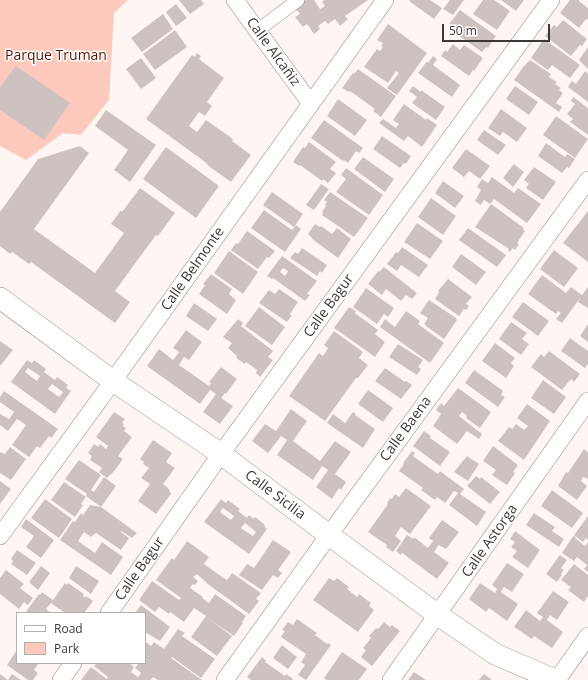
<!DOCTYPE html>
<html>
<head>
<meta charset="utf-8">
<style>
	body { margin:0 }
	#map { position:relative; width:588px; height:680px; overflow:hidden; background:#fff6f3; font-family:"Open Sans",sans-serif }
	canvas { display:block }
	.legend { position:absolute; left:16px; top:612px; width:130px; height:52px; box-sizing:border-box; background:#fff; border:1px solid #b1afaf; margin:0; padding:5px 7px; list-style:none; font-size:12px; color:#3c3837 }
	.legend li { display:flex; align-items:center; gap:8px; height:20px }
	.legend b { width:20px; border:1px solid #b1afaf }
	.scale { position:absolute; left:442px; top:24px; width:108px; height:18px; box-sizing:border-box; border:2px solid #3c3837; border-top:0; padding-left:5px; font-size:12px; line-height:14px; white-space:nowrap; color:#3c3837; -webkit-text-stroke:3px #fff; paint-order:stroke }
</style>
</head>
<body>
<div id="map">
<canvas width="588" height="680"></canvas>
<ul class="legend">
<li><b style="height:5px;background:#fff"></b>Road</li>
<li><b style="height:11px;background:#fdc9bc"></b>Park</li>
</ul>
<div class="scale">50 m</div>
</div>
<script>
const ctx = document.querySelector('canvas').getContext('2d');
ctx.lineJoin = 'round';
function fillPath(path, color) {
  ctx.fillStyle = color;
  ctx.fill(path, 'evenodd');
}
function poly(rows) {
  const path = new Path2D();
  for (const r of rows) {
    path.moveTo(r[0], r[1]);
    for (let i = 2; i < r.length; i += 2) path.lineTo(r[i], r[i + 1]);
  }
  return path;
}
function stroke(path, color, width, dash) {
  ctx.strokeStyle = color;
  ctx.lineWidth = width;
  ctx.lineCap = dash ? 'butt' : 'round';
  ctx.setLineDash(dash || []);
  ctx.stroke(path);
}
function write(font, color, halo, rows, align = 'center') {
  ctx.font = font + ' "Open Sans",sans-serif';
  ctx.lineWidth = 3;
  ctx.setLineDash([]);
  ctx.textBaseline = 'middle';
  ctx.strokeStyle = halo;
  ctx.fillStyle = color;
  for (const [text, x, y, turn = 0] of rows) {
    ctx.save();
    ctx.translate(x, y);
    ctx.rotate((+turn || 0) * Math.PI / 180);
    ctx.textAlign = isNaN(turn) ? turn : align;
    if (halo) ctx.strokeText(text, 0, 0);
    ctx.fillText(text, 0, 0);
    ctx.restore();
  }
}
fillPath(poly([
	[0,0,128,0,114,13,109,100,81,135,63,133,26,160,0,146]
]), '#fdc9bc');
fillPath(poly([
	[179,0,201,0,204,4,190,14],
	[306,0,314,0,320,9,325,6,322,2,324,0,368,0,345,16,348,19,340,26,335,19,328,24,325,21,318,26,320,29,314,34,307,24,303,27,295,17,300,14,295,8],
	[410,0,430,0,442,8,434,19,409,1],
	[450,0,464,0,453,15,443,9],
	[483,0,494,0,510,11,497,30,473,14],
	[501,0,524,0,516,11],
	[570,0,579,0,579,1,588,8,588,20,586,19,579,28,560,13],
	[176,4,187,18,176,26,166,12],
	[460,10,496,36,488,48,486,47,482,52,458,35,460,32,449,24],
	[163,14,173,29,142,52,131,38],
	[563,20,587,39,582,46,580,45,571,56,545,36,553,26,554,25,557,27],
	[388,24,427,53,397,95,387,88,399,73,396,71,388,83,364,67,377,49,380,51,383,47,381,46,383,43,377,40],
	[175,30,187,47,155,70,143,54],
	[544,39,580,65,570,78,552,65,548,70,531,58],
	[453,44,460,50,464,45,483,58,474,71,473,70,469,76,441,56,445,50,447,52],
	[588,47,588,69,579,60],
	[197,53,201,56,199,59,224,78,207,102,212,106,205,116,199,112,189,126,197,132,206,120,233,139,232,141,251,155,231,182,210,167,205,162,146,119,192,55,195,57],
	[433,56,437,59,433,65,460,85,452,97,418,73,427,61,428,63],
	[141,58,156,78,141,89,126,69],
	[530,60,551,74,549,77,557,82,555,84,561,88,559,90,563,93,556,103,562,107,559,112,514,80,524,66],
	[16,66,70,103,44,140,0,110,0,87],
	[358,69,396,96,381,117,373,111,375,109,350,91,349,92,342,88,353,73,354,74],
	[585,71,588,74,588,102,568,87,572,81,576,84],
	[413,86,421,92,421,90,445,107,436,120,412,103,417,97,409,91],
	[515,86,538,102,529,115,506,99],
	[573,97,588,108,588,135,570,122,573,119,567,114,575,104,571,101],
	[338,99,367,120,355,136,327,116],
	[404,104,426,120,427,118,437,125,422,147,408,136,404,141,379,123,383,119,396,128,399,124,393,120],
	[501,109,527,128,517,142,503,132,500,136,488,128],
	[106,110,156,145,130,182,114,170,128,150,95,126],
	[556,116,588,139,575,158,543,135],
	[324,120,363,148,359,153,356,151,348,163,344,160,343,161,311,138],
	[484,130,506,145,498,155,477,140],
	[382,136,411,156,406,164,404,163,400,168,373,149],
	[309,142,336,162,330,169,336,173,328,183,323,179,322,181,300,165,299,166,293,162,303,147,305,148],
	[546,143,565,157,567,154,575,159,569,168,567,167,562,173,538,156],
	[80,146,89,153,34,229,95,273,124,233,111,224,121,210,122,212,140,188,175,213,158,236,156,235,115,291,130,302,115,323,31,262,29,264,12,252,10,254,0,246,0,212,38,159],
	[166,147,219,186,196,218,143,179],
	[466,149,490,166,480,179,469,171,464,177,452,168],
	[363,157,394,179,385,192,354,169],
	[514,164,524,172,513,187,503,178],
	[534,167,556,182,543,200,526,188,529,184,524,180],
	[346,168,383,195,369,215,336,192,346,179,341,175],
	[492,177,514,193,518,188,541,204,527,223,494,199,490,204,484,200,481,205,475,201,481,190,477,187,482,179,488,183],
	[443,181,464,196,455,208,435,193],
	[321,184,329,189,314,210,306,205],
	[272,192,303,214,294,227,263,205],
	[330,192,368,218,354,237,322,215,323,213,322,212,326,206,325,204,327,202,324,200],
	[431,198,456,216,443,235,418,217],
	[491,204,524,228,523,229,525,231,517,243,519,244,515,250,513,248,510,252,508,250,509,249,475,227],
	[264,210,292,230,296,225,301,229,285,252,251,228],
	[588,211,588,262,563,243],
	[417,223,443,241,430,259,404,242],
	[315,224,320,227,321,226,332,234,337,228,351,239,338,258,312,239,312,238,308,234],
	[468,228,506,255,497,267,459,240],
	[247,231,275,251,269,258,267,257,258,269,231,250,236,243,238,244],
	[402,247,428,265,419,277,401,265,397,271,387,264,396,252,398,253],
	[302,248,327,265,322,273,320,271,317,276,290,258,295,252,298,254],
	[554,250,578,268,564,287,540,269],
	[229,251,258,272,243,294,214,273],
	[461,254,486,272,476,285,452,267],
	[282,256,317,281,307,294,310,295,305,301,273,278,272,279,267,276],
	[283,268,288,271,285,276,280,272],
	[384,267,417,293,412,299,406,295,401,301,386,289,382,295,368,284,378,271,379,272],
	[211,274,232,289,229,294,236,300,227,314,199,294,205,285,203,284],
	[542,275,566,293,571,287,582,295,588,287,588,308,578,302,580,298,562,323,556,319,561,313,558,311,556,314,528,294],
	[448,279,472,297,466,304,469,306,466,310,464,309,459,316,435,299,439,292,438,291],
	[366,288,394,308,388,317,384,314,377,324,353,307],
	[279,289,298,302,290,314,292,315,287,322,259,303,269,290,275,294],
	[429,300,456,318,457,320,444,339,426,326,426,325,424,324,428,318,420,313],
	[523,302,549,321,538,336,512,317],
	[194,303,217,319,208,331,186,316],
	[259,307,285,327,272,345,245,326],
	[349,307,356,311,355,313,378,330,375,334,385,342,375,357,334,328],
	[406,311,420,321,418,324,444,343,430,363,380,327,385,319,395,327],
	[238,319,243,323,241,326,273,351,268,357,273,360,260,377,256,373,257,370,246,362,245,364,236,358,237,356,228,348,232,343,223,337],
	[511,322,527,333,522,339,529,344,521,355,499,339],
	[588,324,588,342,580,336],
	[186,330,202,342,189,360,184,357,179,365,209,386,211,383,209,382,221,367,237,379,226,394,225,393,221,398,233,406,220,424,203,412,216,394,210,390,200,404,147,366,159,349,173,360,179,352,173,348],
	[334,331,363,352,359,358,368,365,358,378,356,378,325,421,289,396,319,353,323,356,328,348,324,345],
	[570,338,588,351,588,364,585,368,561,351],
	[0,341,13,350,0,366],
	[495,343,515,358,511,363,514,366,506,378,482,361],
	[398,344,423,360,418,367,421,369,417,375,389,357],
	[549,351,580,374,574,382,571,379,562,390,531,367,541,354,544,357],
	[27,360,32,363,34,360,46,369,44,372,55,380,57,377,68,385,66,388,71,391,55,414,11,382],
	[28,368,40,376,37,381,25,372],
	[52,384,63,392,59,397,48,389],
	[385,368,405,382,406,381,412,385,401,399,375,381],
	[474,370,502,390,503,391,501,395,505,397,498,407,465,383],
	[543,380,566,397,554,414,531,398],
	[458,388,491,412,480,428,466,418,467,416,462,412,459,416,482,434,479,439,467,431,457,444,433,426,441,414,436,410,441,403,444,406],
	[368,390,393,408,383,422,358,404],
	[4,391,58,429,51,438,49,436,40,448,37,446,29,457,12,445,26,425,17,419,8,431,0,425,0,414,9,419,14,412,0,402,0,397],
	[527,404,550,421,524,460,498,441,509,427,512,429,516,424,524,430,528,426,517,418],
	[291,409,307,421,293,441,320,461,335,441,351,452,335,474,346,482,341,490,339,488,332,499,316,487,328,470,322,466,313,480,277,455,287,440,281,436,268,453,252,441,265,424,276,431],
	[114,412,125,419,122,423,124,424,123,426,126,428,124,431,132,437,118,456,123,459,112,474,111,474,107,478,99,472,102,468,90,460,92,456,88,453,94,444,98,447,100,444,106,449,108,446,96,437],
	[353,412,356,414,355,415,375,429,363,448,327,423,333,414,345,423],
	[424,431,431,436,430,438,450,452,440,466,413,446],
	[153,440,172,453,166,462,175,468,163,484,168,488,171,494,156,514,138,501,150,484,141,478,149,468,143,464,144,462,140,459],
	[493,446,518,465,513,472,515,473,507,485,492,475,496,470,483,461],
	[10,447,26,459,11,480,0,473,0,452,5,454],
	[584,449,588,452,588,479,583,477,581,481,587,486,577,500,558,486,566,472,568,473],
	[412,451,415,453,413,456,438,474,440,471,464,489,460,494,486,512,477,526,449,505,458,493,454,491,445,503,437,497,435,500,421,490,423,488,399,471,404,464,403,463],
	[467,456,479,464,468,481,454,472],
	[79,460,101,475,91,490,94,492,104,477,116,486,101,507,86,496,87,494,65,479],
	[476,476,480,479,481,477,500,492,490,504,467,486],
	[0,481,11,489,0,504],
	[64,482,86,497,81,504,83,505,75,517,51,500],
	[406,488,431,506,410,534,401,527,395,536,401,541,393,552,386,547,387,545,368,532,388,504,387,503,390,498,392,499,395,494,399,497],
	[552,490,583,513,572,528,541,506],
	[45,499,72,519,59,538,31,518],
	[221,499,226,503,228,500,240,509,238,511,247,518,249,515,254,519,255,517,265,525,264,526,267,529,249,554,204,522],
	[223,508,234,516,231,520,220,512],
	[245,523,256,532,253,536,241,528],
	[90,505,101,507,137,533,132,538,121,531,121,532,129,538,121,550,96,533,91,537,84,532,78,541,95,553,102,542,123,557,111,575,60,540,73,521,75,522,81,513,83,515],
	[534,513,555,527,552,531,564,539,559,547,526,525],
	[588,516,588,540,586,538,583,542,574,535],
	[26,519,54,540,41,558,26,547,34,536,21,527],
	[442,520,459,532,446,549,439,545,434,552,449,563,437,579,402,553,401,555,396,551,407,535,413,539,414,537,428,548,433,541,429,538],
	[515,531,540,550,528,568,512,557,517,551,511,547,515,542,510,539],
	[573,536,576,537,575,538,585,546,588,542,588,572,584,569,587,565,577,557,574,561,562,553],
	[273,540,291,552,278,570,282,573,278,578,273,575,262,590,239,575,247,564,254,568],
	[187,541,209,557,204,564,218,574,227,580,232,573,261,593,256,599,259,601,249,614,209,585,197,574,193,577,198,581,195,585,193,584,190,588,203,597,202,598,209,603,215,594,246,616,242,622,243,623,234,636,209,619,232,636,217,656,191,637,206,616,194,608,184,622,170,612,169,614,159,607,155,612,139,600,152,581,179,600,181,598,156,580,172,558,174,560],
	[17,550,36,563,27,575,11,564,13,561,11,559],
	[560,555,567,560,561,568,564,570,561,574,562,575,557,582,546,574],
	[507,563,524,574,512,592,504,587,501,592,518,604,507,621,489,608,486,612,469,599,480,583,495,593,497,589,492,585],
	[574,564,588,575,588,596,584,602,568,590,571,587,561,580],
	[41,566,50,573,38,590,29,582],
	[76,566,99,581,91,594,69,578],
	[6,570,24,584,20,588,33,598,28,605,24,602,19,609,0,594,0,578],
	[329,578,334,581,337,578,349,587,347,589,357,597,359,594,371,603,369,606,374,610,358,632,313,600],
	[65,583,67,585,68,583,84,594,83,596,85,598,86,596,93,601,84,613,65,613,51,603,46,609,51,613,25,613,39,594,40,595,42,592,53,600],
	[553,591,569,602,557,620,550,615,547,620,563,632,552,648,534,636,532,639,514,627,526,610,540,621,543,617,537,613],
	[141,605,170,627,160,641,145,632,145,613,135,613],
	[297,619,317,633,315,635,327,644,328,643,331,645,306,680,298,675,305,665,301,662,306,654,281,637,285,631,282,630,288,622,293,625],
	[384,622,390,627,392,625,400,631,372,666,361,657,366,650,363,648,371,638,369,636,376,628,378,629],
	[178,629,185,633,182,636,215,659,201,678,172,657,171,658,202,680,158,680,153,677,151,680,81,680,91,667,107,679,108,677,94,666,97,663,129,663,134,667,131,672,138,677,141,673,135,668,139,663,145,663,145,641,151,646,154,642,164,649],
	[282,645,297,657,288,669,273,658],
	[17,650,17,663,39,663,34,670,38,673,33,680,28,680,7,665],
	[342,652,367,669,359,680,326,680,324,678],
	[262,657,266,661,265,662,285,676,286,674,293,679,292,680,251,680,247,677],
	[414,672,426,680,408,680],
	[0,674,8,680,12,674,21,680,0,680],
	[484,674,492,680,479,680]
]), '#cdc2bf');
const pedestrian = poly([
	[257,31,298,0]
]);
const minor = poly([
	[235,0,311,104],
	[0,536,113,381,385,0],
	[109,613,221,454,551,0],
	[61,680,73,663],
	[225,680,329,535,588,180],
	[391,680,588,401],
	[557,680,588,636]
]);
const tertiary = poly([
	[0,298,113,381,221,454,329,535,438,615,495,654,555,680]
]);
stroke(pedestrian, '#897f7d', 14);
stroke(minor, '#897f7d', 18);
stroke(tertiary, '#897f7d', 22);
stroke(pedestrian, '#fff', 13);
stroke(minor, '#fff', 17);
stroke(tertiary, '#fff', 21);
write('14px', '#3c3837', '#fff', [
	["Calle Alcañiz",273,52,54],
	["Calle Belmonte",193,269,-55],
	["Calle Bagur",329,306,-54],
	["Calle Baena",406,429,-54],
	["Calle Sicilia",275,495,37],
	["Calle Astorga",490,541,-55],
	["Calle Bagur",140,569,-55]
]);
write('14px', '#531506', '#fff', [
	["Parque Truman",56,56]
]);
</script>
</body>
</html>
